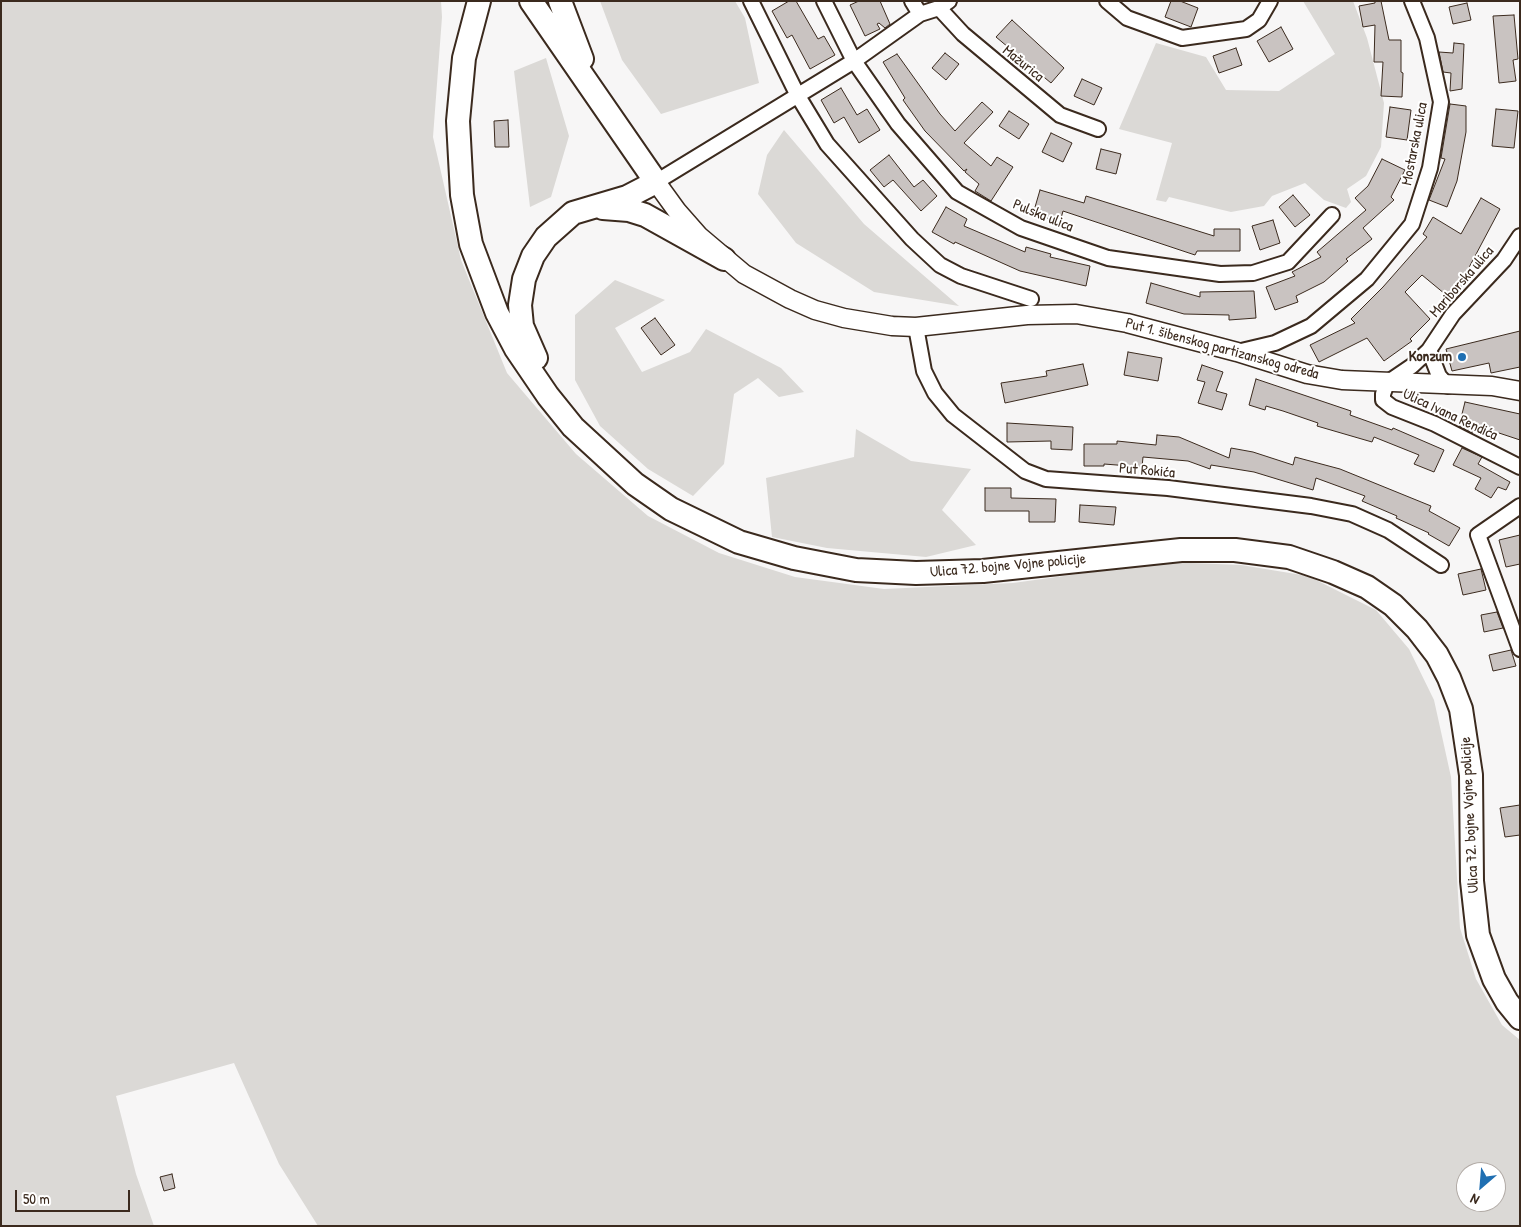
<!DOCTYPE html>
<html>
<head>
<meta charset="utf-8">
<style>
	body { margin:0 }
	#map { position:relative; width:1521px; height:1227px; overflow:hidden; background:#f7f6f6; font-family:"Patrick Hand",sans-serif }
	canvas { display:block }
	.frame { position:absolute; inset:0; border:2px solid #3b2a1e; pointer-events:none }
	.north { position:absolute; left:1456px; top:1162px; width:50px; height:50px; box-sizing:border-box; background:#fff; border:1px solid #b1aaa5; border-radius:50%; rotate:207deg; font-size:14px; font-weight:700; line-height:20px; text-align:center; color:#3b2a1e }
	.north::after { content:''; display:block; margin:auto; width:18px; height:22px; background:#1f6fb2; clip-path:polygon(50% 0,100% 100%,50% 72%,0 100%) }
	.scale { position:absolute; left:15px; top:1190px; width:115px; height:22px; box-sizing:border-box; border:2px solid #3b2a1e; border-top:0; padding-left:6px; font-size:15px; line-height:18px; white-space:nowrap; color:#3b2a1e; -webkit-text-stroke:4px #fff; paint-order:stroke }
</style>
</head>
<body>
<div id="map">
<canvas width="1521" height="1227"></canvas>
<div class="frame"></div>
<div class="north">N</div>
<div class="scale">50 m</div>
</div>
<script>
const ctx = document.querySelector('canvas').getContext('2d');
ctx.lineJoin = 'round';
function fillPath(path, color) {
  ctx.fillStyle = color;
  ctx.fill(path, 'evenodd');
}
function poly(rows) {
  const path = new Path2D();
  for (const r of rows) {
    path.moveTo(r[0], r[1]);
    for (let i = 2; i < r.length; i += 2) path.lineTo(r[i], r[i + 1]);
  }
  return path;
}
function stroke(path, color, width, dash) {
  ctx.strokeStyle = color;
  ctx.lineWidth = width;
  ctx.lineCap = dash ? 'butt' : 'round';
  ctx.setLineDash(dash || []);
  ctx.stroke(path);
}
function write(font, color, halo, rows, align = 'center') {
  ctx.font = font + ' "Patrick Hand",sans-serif';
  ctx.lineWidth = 4;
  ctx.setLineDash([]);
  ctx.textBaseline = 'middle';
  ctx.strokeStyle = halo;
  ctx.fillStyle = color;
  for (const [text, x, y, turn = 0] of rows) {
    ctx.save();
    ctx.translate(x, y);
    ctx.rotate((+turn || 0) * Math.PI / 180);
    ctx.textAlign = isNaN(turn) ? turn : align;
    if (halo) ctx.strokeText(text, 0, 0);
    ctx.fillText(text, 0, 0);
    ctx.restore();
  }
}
fillPath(poly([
	[1,1,441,1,442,17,433,137,461,260,507,373,576,454,648,516,719,553,795,577,884,589,1013,583,1166,562,1241,565,1308,576,1376,610,1409,649,1434,700,1451,777,1460,928,1476,979,1502,1025,1520,1040,1520,1226,318,1226,279,1164,234,1063,116,1096,136,1174,154,1226,1,1226],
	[1466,1172,1496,1172,1496,1202,1466,1202],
	[600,1,735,1,745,18,759,83,661,114,622,60],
	[1303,1,1353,1,1367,38,1384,103,1381,147,1366,176,1347,189,1351,202,1346,208,1324,200,1305,183,1272,196,1264,206,1231,212,1169,197,1166,202,1156,200,1172,143,1119,129,1156,43,1206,57,1226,90,1279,91,1335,54],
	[546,58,569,136,551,197,530,207,514,71],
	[784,130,864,224,959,306,874,292,796,243,758,194,767,155],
	[615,280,665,300,615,328,642,372,690,352,706,329,781,368,804,392,779,397,758,378,734,394,724,464,693,496,648,469,600,426,575,380,575,315],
	[856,429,911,461,971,469,942,510,976,545,926,557,827,548,772,537,766,478,854,457]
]), '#dbd9d6');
const building = poly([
	[789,1,796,1,818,39,824,36,835,55,810,69,792,35,787,38,772,11,789,1],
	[859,1,880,1,890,24,885,28,879,23,877,24,880,29,865,36,850,5,859,1],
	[1171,1,1180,1,1198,8,1191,27,1165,17,1171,1],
	[1375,1,1381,1,1389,40,1401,40,1401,72,1403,73,1402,97,1381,96,1383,62,1374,62,1375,25,1363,27,1359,6,1375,3,1375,1],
	[1467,3,1471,20,1453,24,1449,7,1467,3],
	[1514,15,1518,59,1513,60,1516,81,1499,83,1493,16,1514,15],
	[1012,20,1064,68,1051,83,996,37,1012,20],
	[1281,27,1293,49,1269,62,1257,41,1281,27],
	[1454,43,1464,44,1462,89,1450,91,1451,73,1443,72,1439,52,1453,53,1454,43],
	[1236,48,1242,65,1219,73,1213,56,1236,48],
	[945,53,959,64,946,80,932,68,945,53],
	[897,54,940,114,955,131,982,102,993,112,964,143,991,166,997,157,1013,167,991,201,975,191,979,184,965,172,967,169,964,171,925,131,903,100,905,98,883,62,897,54],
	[1082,79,1102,88,1094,105,1074,96,1082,79],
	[841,88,857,115,867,109,880,130,859,143,844,117,834,123,821,100,841,88],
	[1450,104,1466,106,1466,132,1457,181,1447,207,1429,200,1445,159,1441,158,1450,104],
	[1390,107,1411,110,1407,140,1386,137,1390,107],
	[1496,109,1518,111,1514,148,1492,146,1496,109],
	[1009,111,1029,124,1019,139,999,126,1009,111],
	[508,120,509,147,495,147,494,121,508,120],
	[1051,133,1072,143,1063,162,1042,152,1051,133],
	[1101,149,1121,154,1116,174,1096,169,1101,149],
	[889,155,914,187,923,180,937,196,921,211,893,180,884,187,870,170,889,155],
	[1382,159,1405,170,1391,197,1394,200,1363,228,1372,239,1346,259,1348,261,1324,282,1296,296,1298,302,1275,310,1266,287,1295,276,1292,272,1321,257,1317,252,1366,210,1355,198,1368,186,1382,159],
	[1040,190,1084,203,1086,196,1214,236,1214,229,1240,229,1240,251,1197,251,1195,255,1063,211,1060,222,1033,214,1040,190],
	[1293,195,1310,215,1295,227,1279,207,1293,195],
	[1481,198,1500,209,1465,275,1468,278,1451,299,1422,275,1405,292,1430,319,1410,339,1412,341,1384,361,1367,338,1319,362,1310,345,1355,323,1351,319,1383,287,1427,237,1423,234,1433,217,1461,234,1481,198],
	[946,207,967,219,964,226,1025,252,1026,247,1051,254,1050,257,1090,266,1086,286,1020,271,955,242,954,244,932,232,946,207],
	[1273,220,1280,243,1260,250,1252,226,1273,220],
	[1151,283,1200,297,1200,292,1254,291,1256,318,1229,320,1229,315,1184,314,1146,303,1151,283],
	[655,318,675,345,661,355,641,328,655,318],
	[1520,331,1520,367,1491,373,1489,363,1452,371,1446,349,1520,331],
	[1128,352,1162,358,1158,381,1124,375,1128,352],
	[1083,364,1088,385,1005,403,1001,383,1047,376,1046,371,1083,364],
	[1202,365,1223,372,1216,391,1227,394,1222,410,1198,403,1205,382,1197,380,1202,365],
	[1256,379,1351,411,1350,415,1392,430,1393,428,1444,450,1434,472,1414,464,1419,455,1374,437,1372,442,1317,426,1318,423,1283,411,1266,406,1265,410,1249,405,1256,379],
	[1465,402,1520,414,1520,440,1484,428,1483,432,1473,429,1472,433,1459,426,1465,402],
	[1007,423,1073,427,1072,450,1051,449,1051,441,1007,442,1007,423],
	[1157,435,1179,437,1229,458,1231,448,1253,452,1293,465,1295,457,1340,469,1431,506,1429,511,1460,528,1449,546,1428,534,1429,533,1396,518,1397,516,1362,501,1365,496,1316,478,1313,490,1254,472,1211,465,1210,469,1188,461,1143,457,1142,467,1104,464,1104,466,1084,466,1084,444,1117,444,1117,441,1156,445,1157,435],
	[1462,448,1482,457,1478,464,1510,482,1506,490,1498,487,1491,498,1475,489,1481,478,1453,465,1462,448],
	[985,488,1011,488,1011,498,1056,499,1055,522,1029,522,1029,511,985,511,985,488],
	[1080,505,1116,507,1114,525,1079,522,1080,505],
	[1520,535,1520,564,1506,567,1499,540,1520,535],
	[1481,569,1486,590,1463,595,1458,574,1481,569],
	[1497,612,1503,628,1484,632,1481,615,1497,612],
	[1511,650,1516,666,1493,671,1489,655,1511,650],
	[1520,805,1520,835,1505,837,1500,808,1520,805],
	[172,1174,175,1188,164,1191,160,1177,172,1174]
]);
fillPath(building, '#c9c3c1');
stroke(building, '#3b2a1e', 1);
const minor = poly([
	[751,1,798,96,827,144,912,239,940,265,961,276,1031,299],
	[824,1,854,61,898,124,957,192,1021,228,1108,258,1220,274,1253,273,1288,262,1332,215],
	[912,1,920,14],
	[1107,1,1127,18,1182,38,1246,29,1259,20,1270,1],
	[939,8,963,34,1060,115,1098,129],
	[656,182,854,61,920,14,939,8,949,1],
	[916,327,924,371,935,393,953,415,1025,471,1046,479,1168,488,1311,506,1352,514,1388,530,1441,565],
	[1429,350,1412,366,1387,383,1383,394,1383,400,1392,407,1435,424,1520,467],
	[1237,352,1275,343,1311,326,1367,279,1412,224,1430,168,1441,102,1427,38,1412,1],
	[1448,386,1439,376,1429,350,1453,314,1504,260,1520,236],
	[1520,506,1478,535,1520,649]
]);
const tertiary = poly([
	[656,182,677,211,699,236,744,274,790,299,815,310,844,318,892,326,916,327,1027,315,1076,314,1127,323,1237,352,1307,374,1342,380,1492,386,1520,391]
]);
const primary = poly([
	[479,1,464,58,458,121,462,195,471,244,497,313,516,349,548,396,573,427,635,484,671,509,739,542,794,558,856,570,916,573,983,571,1181,550,1235,550,1289,557,1333,572,1367,587,1393,605,1417,629,1437,655,1449,678,1461,709,1471,775,1472,881,1478,935,1494,979,1507,1002,1520,1018],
	[531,1,656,182,627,197,573,213,546,237,533,256,524,279,520,305,522,326,536,358],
	[560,1,582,59],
	[603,208,629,210,645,215,724,259]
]);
stroke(minor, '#3b2a1e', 18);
stroke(tertiary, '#3b2a1e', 21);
stroke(primary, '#3b2a1e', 26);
stroke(minor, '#fff', 14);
stroke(tertiary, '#fff', 18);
stroke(primary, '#fff', 22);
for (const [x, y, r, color] of [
	[1462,357,5,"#1f6fb2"]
]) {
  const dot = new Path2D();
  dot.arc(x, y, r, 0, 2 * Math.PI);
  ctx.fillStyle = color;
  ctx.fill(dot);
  stroke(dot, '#fff', 2);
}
write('15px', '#3b2a1e', '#fff', [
	["Mažurica",1023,64,39],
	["Mostarska ulica",1415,144,-79],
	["Pulska ulica",1043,216,22],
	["Mariborska ulica",1462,282,-49],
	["Put 1. šibenskog partizanskog odreda",1222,349,15],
	["Ulica Ivana Rendića",1450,415,25],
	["Put Rokića",1147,471,5],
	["Ulica 72. bojne Vojne policije",1008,566,-5],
	["Ulica 72. bojne Vojne policije",1470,815,-93]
]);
write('bold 15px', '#3b2a1e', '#fff', [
	["Konzum",1452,357]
], 'right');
</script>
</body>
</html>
